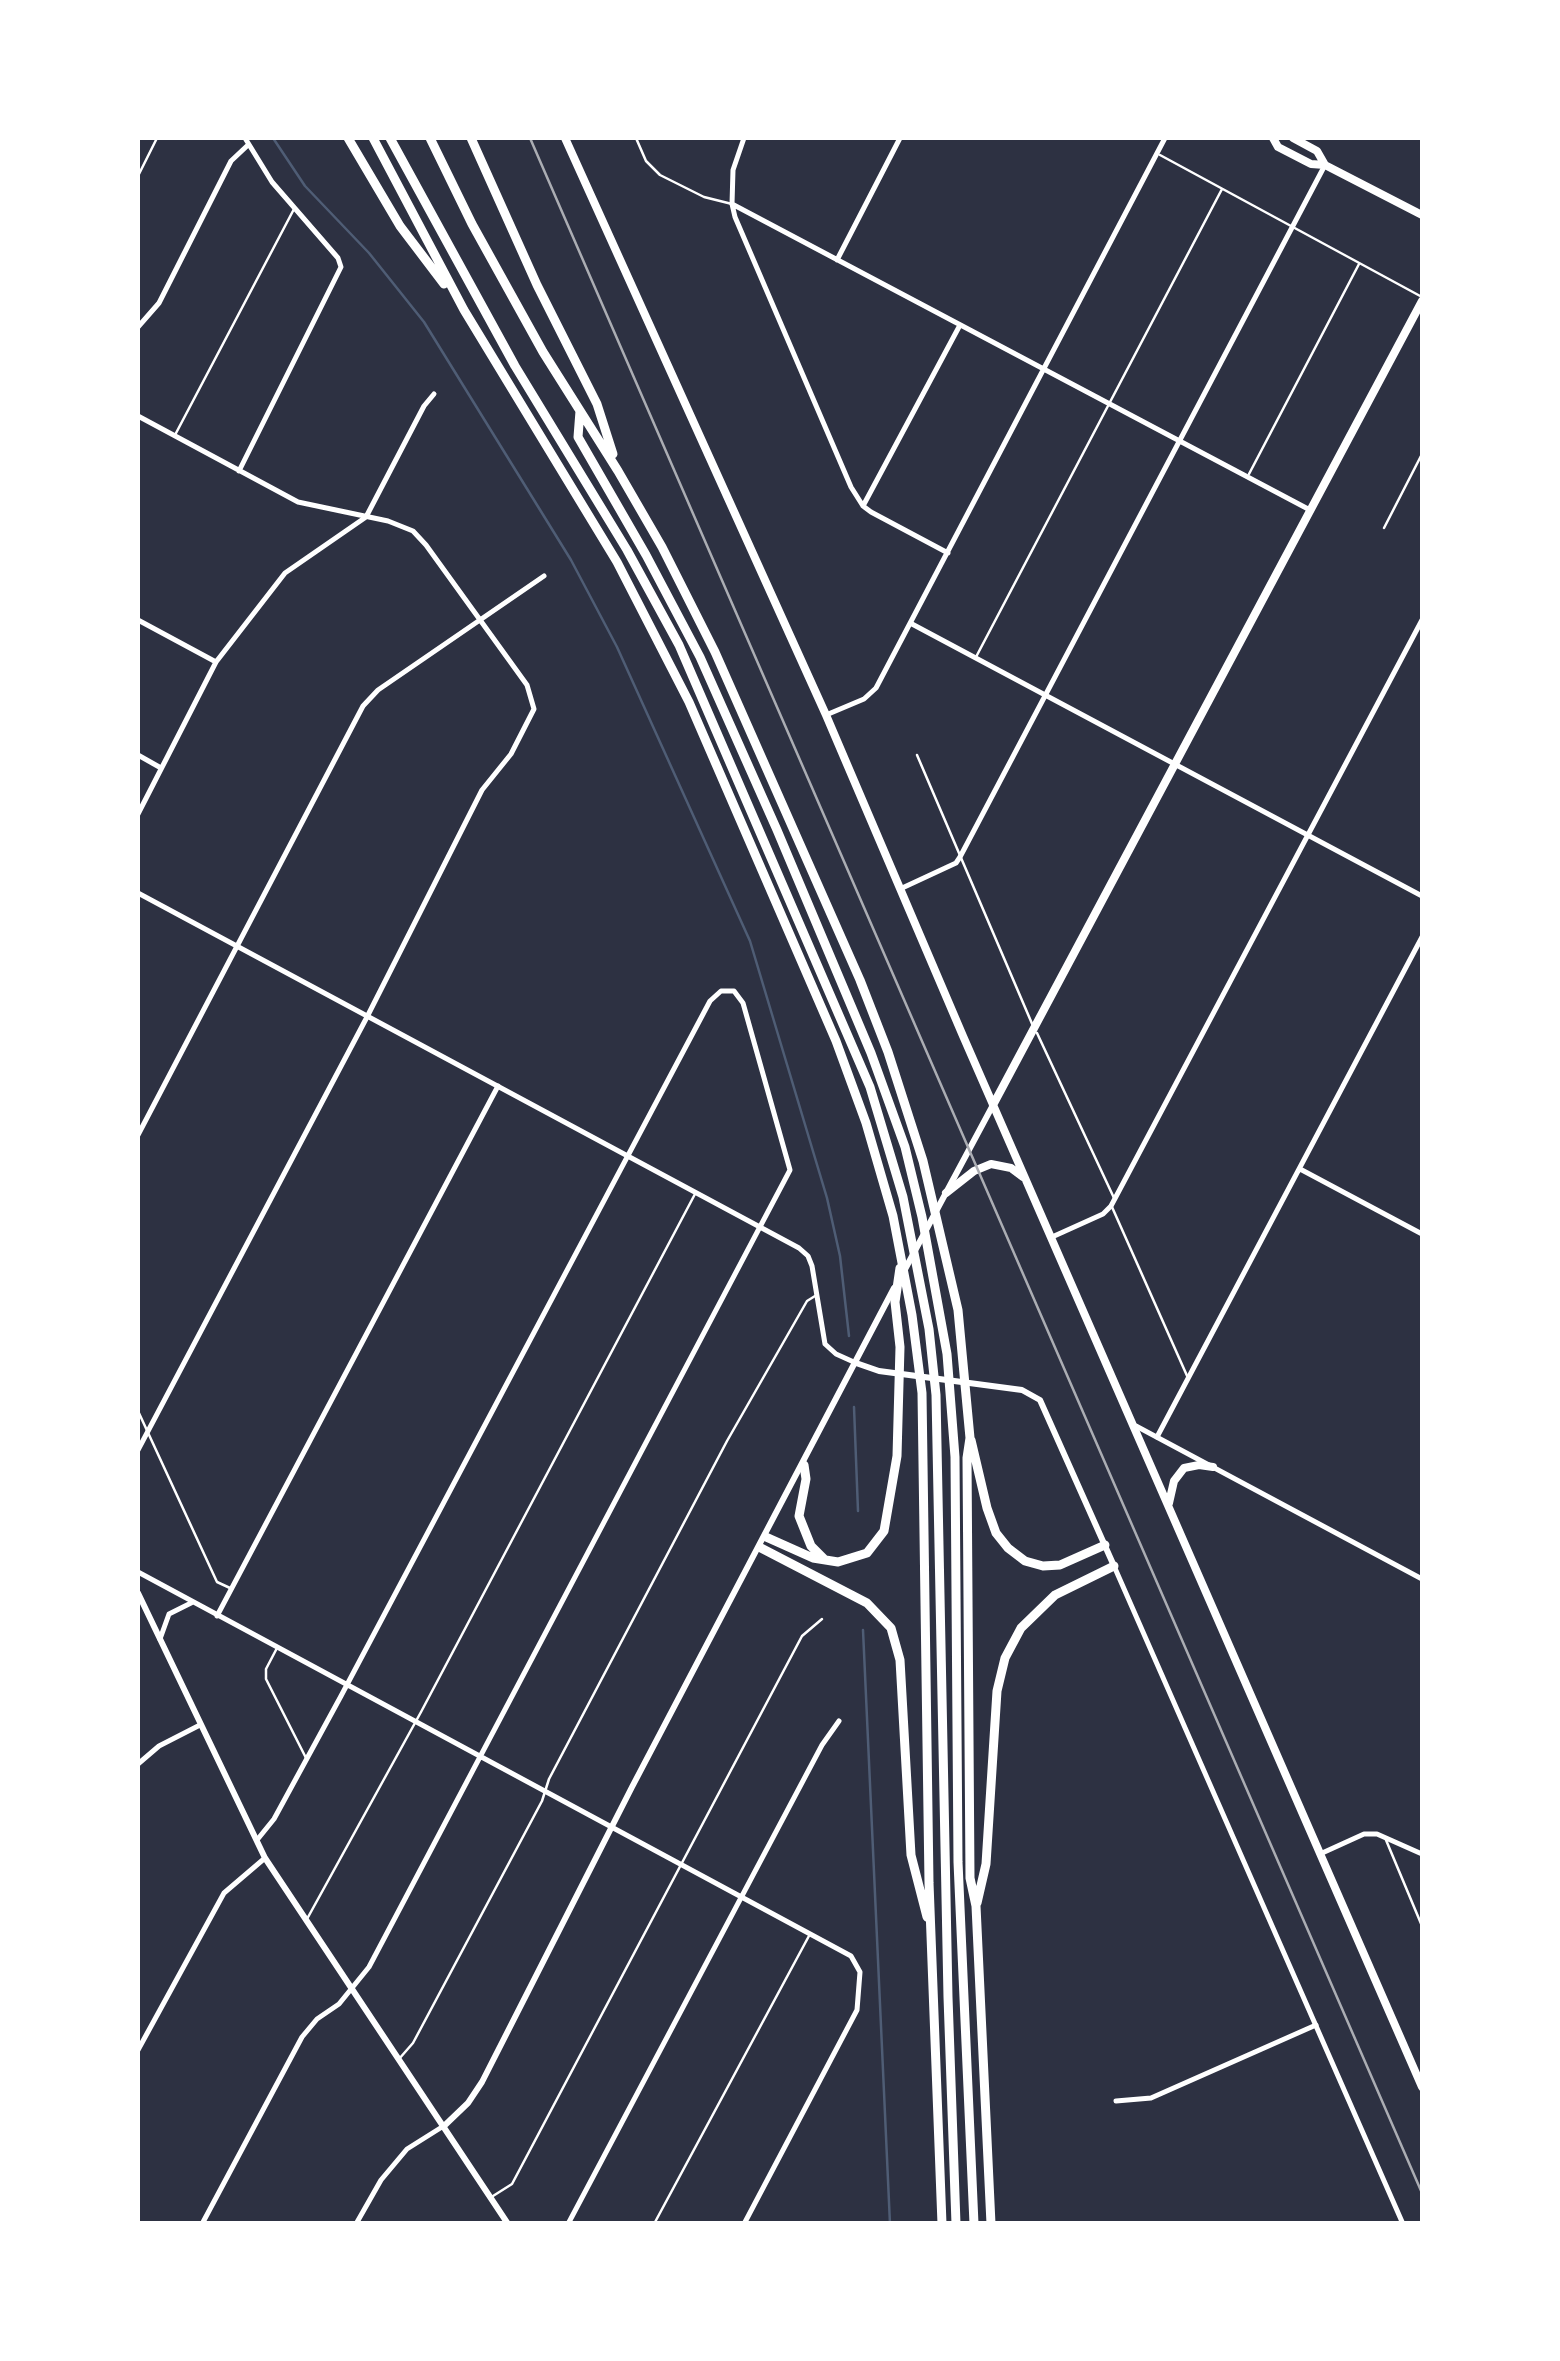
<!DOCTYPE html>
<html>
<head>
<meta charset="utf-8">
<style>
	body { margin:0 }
	#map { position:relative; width:1560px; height:2361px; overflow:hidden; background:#2d3142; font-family:Mulish,sans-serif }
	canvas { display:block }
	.frame { position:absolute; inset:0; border:140px solid #fff; pointer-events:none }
</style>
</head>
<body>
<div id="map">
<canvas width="1560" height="2361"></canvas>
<div class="frame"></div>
</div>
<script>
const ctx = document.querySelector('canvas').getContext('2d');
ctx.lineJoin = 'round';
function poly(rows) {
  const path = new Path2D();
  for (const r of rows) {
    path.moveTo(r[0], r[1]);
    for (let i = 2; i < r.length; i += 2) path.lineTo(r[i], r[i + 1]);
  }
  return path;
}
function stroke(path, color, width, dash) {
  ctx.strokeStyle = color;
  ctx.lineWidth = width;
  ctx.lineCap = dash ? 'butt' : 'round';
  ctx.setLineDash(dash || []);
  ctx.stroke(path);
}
stroke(poly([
	[273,138,305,186,369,253,424,322,571,560,617,647,750,941,827,1198,840,1256,849,1336],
	[854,1407,858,1511],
	[863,1630,890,2224]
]), '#4f5d75', 2.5);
stroke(poly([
	[636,138,646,161,660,175,704,197,732,204],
	[1160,155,1422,297],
	[138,176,157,138],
	[175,435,294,209],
	[1249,474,1359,264],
	[1384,528,1422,454],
	[976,657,1222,189],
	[917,755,1033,1026],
	[1037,1033,1114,1198],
	[1112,1207,1188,1378],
	[138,1411,217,1582,230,1588],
	[277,1648,266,1669,266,1679,306,1758],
	[1386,1840,1422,1926],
	[307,1919,421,1712,695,1194],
	[399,2059,413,2043,542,1801,549,1779,727,1441,807,1301,815,1296],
	[493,2196,512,2184,802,1636,822,1619],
	[654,2224,810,1934]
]), '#fff', 2.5);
stroke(poly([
	[744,138,733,170,732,204,735,217,851,487,863,506,871,512,948,553],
	[732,204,1310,510],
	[837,260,900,138],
	[138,327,159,303,231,161,248,145],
	[138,416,298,502,388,521,413,531,426,545,527,685,534,709,511,754,482,790,367,1017,138,1450],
	[239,471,341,267,338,258,272,182,245,138],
	[863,506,960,325],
	[138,620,216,662],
	[826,715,864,699,876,688,1165,138],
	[138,755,161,768],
	[138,814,216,662,285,573,366,517,424,406,434,394],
	[900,889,956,863,960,857,1325,165],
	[138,1135,363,706,378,690,544,576],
	[1300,1169,1422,1234],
	[1052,1237,1103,1214,1111,1206,1422,620],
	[1157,1437,1422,937],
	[138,1572,851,1956,860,1972,857,2010,744,2224],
	[217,1616,498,1086],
	[160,1639,169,1614,191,1603],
	[138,1764,159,1746,200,1725],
	[1320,1854,1364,1834,1377,1834,1422,1854],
	[138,2050,224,1893,265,1858],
	[1116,2101,1151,2098,1316,2025],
	[202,2224,302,2037,317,2019,339,2004,369,1967,790,1170,743,1003,734,991,721,991,710,1001,341,1696,274,1819,257,1840],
	[356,2224,381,2180,407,2149,442,2127],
	[568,2224,822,1745,839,1721]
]), '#fff', 5);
stroke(poly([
	[912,624,1422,896],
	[138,893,799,1248,808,1256,812,1266,825,1344,836,1354,856,1363],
	[1136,1426,1422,1579],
	[1114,1566,1403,2224]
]), '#fff', 5);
stroke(poly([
	[903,1273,993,1105],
	[856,1363,879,1371,1022,1390,1040,1400,1114,1566],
	[138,1593,265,1858,508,2224],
	[443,2127,468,2103,482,2082,632,1787,894,1288]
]), '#fff', 6);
stroke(poly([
	[565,138,826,715,963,1036,1422,2087],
	[1273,138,1278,147,1311,164,1325,165,1422,215],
	[1293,138,1317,151,1325,165],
	[993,1105,1422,301],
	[946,1193,974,1171,991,1164,1011,1168,1023,1177],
	[1169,1503,1174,1481,1184,1468,1199,1465,1213,1467]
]), '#fff', 8);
stroke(poly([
	[348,138,400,226,444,284],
	[373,138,464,310,617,562,689,702,836,1041,866,1123,893,1216,912,1315,922,1393,929,1883,942,2224],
	[390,138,515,366,627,550,679,645,870,1087,903,1197,929,1329,936,1395,948,1997,956,2224],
	[430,138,472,224,543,352,618,471,662,547,715,652,860,980,888,1052,923,1161,958,1310,970,1438,967,1458,970,1878,976,1906,991,2224],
	[471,138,537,285,597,404,613,454],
	[580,411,578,437,646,555,700,657,777,830,871,1053,905,1147,922,1217,947,1354,955,1457,958,1862,974,2224],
	[971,1440,987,1508,996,1533,1008,1548,1025,1561,1043,1566,1060,1565,1105,1545],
	[804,1465,806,1479,799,1516,811,1546,824,1559],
	[766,1537,813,1558,838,1562,867,1553,884,1531,897,1456,900,1347,895,1302,900,1268],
	[761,1548,867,1603,891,1628,900,1660,911,1855,927,1917],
	[977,1903,986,1864,997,1691,1005,1658,1021,1628,1055,1595,1114,1566]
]), '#fff', 9);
stroke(poly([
	[530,138,1422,2193]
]), '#abadb3', 2.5);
</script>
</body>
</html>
